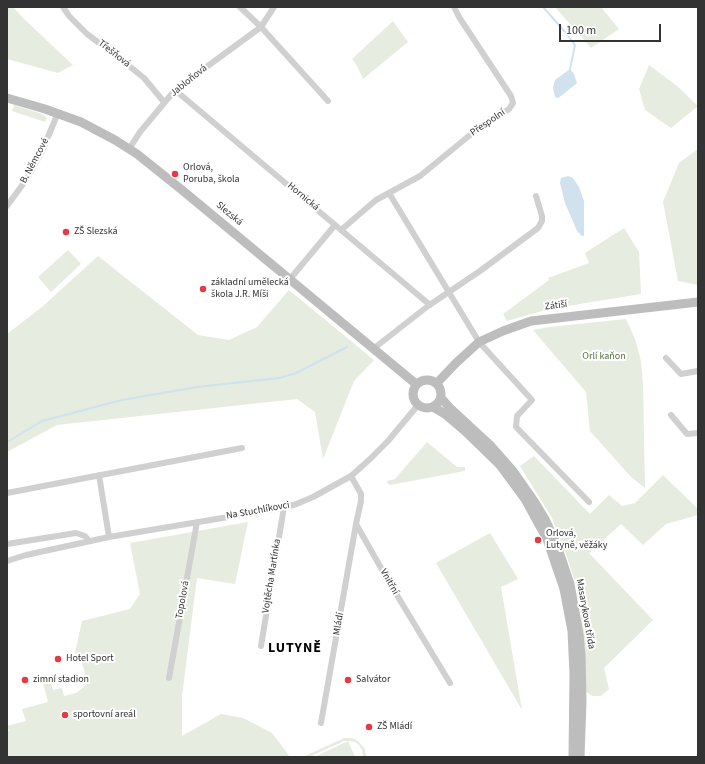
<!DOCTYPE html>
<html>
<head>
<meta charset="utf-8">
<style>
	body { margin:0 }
	#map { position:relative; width:705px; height:764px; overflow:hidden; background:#fff; font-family:"Source Sans 3",sans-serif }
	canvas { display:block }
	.frame { position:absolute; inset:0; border:8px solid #333; pointer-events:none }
	.scale { position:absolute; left:559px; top:24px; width:102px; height:18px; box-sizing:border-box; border:2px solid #333; border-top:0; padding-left:5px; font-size:12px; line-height:14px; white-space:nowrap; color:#333; -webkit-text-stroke:3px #fff; paint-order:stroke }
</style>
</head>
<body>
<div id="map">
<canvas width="705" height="764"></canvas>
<div class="frame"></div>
<div class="scale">100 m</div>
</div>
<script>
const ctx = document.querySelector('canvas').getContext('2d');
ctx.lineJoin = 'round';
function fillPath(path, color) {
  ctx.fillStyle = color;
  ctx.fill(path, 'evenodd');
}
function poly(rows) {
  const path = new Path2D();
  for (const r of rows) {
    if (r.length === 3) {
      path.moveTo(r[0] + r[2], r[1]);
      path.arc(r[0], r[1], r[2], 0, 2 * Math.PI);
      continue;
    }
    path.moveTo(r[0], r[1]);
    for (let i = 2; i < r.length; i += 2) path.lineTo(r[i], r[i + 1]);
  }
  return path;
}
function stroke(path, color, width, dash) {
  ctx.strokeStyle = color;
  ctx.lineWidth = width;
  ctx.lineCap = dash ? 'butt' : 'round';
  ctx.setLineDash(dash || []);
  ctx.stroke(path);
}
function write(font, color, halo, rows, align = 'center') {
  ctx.font = font + ' "Source Sans 3",sans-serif';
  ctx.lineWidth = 4;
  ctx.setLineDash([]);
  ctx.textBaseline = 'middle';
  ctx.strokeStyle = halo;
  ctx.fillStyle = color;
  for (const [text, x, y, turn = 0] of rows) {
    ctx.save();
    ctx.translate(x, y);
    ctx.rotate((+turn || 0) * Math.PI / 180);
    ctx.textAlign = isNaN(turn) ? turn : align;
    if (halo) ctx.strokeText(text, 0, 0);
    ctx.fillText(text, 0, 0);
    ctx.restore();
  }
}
fillPath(poly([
	[7,7,13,7,24,19,73,65,58,73,7,59],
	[555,7,601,7,619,29,591,48],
	[393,21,408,42,363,79,357,66,352,59],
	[649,65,677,86,698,106,671,128,645,110,639,89],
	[14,105,42,114,47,118,45,122,12,111],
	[698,149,698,285,678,281,663,202,679,163],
	[624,228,639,252,641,294,549,309,507,321,503,314,549,280,548,278,589,263,585,253],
	[68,250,81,264,51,292,38,277],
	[98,256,198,335,229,340,257,327,289,290,374,360,354,381,323,459,315,412,297,399,57,425,7,452,7,334,42,307],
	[626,319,635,339,641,361,643,383,645,488,631,477,590,431,586,392,533,330,550,327],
	[427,442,457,467,465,467,465,471,390,485,388,484,387,481,395,479],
	[534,456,590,514,609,495,622,506,635,503,663,475,698,509,698,515,666,524,643,545,621,524,589,553,653,620,604,668,609,689,601,696,593,696,586,692,584,646,578,591,566,554,552,518,520,466],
	[248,522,235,584,197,578,182,696,182,736,221,714,243,718,272,733,288,754,289,757,7,757,7,731,9,731,7,726,26,721,22,709,48,702,43,683,50,681,53,690,62,688,64,696,76,693,85,686,87,680,82,663,75,653,82,621,130,609,140,594,130,543],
	[490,533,518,579,501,587,522,710,436,563],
	[344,738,352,738,358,741,365,749,366,757,363,757,362,750,359,745,355,742,348,741,344,741,309,757,303,757],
	[348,741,355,757,314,757]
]), '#e6ecdf');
fillPath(poly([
	[570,69,574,74,577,83,561,96,558,98,555,97,553,88,555,80],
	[568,176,573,178,579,187,584,201,584,236,582,236,577,231,565,203,560,183,561,178]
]), '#cfe2ee');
stroke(poly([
	[543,7,566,33,575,45,570,69],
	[7,442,42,421,122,400,197,387,279,378,296,373,347,347]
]), '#cfe2ee', 2);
stroke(poly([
	[63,7,69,16,87,34,118,57,144,78,164,102],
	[240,7,261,27,328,101],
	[175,90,430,305],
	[129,149,140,132,175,90,261,27,274,7],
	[389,193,479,342,532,400,517,416,516,427,589,502],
	[7,206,26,180,42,151,58,113],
	[341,230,376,200,420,176,470,135,509,109,513,103,511,96,459,17,454,7],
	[290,279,335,225],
	[373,349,428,306,480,271,538,228,542,221,542,216,536,196],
	[666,358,681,374,698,371],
	[671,415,687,434,698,433],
	[99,475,109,537],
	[351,476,361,494,361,501,356,524,389,582,450,683],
	[7,493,242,448],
	[7,544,76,533,85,536,89,541],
	[7,561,26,555,109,537,264,511,294,505,313,497,351,476,369,460,388,441,418,405],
	[261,646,284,507],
	[169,678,197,522],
	[321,723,356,524]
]), '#d0d0d0', 6);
stroke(poly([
	[7,98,45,109,81,122,115,140,137,154,182,190,416,384],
	[427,394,14],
	[437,383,456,363,479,342,503,331,531,321,698,302],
	[441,398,450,408,490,445,513,471,534,501,545,519,556,543,570,584,579,634,581,656,582,701,580,757],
	[433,407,445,414,465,431,500,465,525,499,547,539,564,589,572,631,574,674,573,757]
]), '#bdbdbd', 9);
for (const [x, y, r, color] of [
	[175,174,4,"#e63946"],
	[66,232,4,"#e63946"],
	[203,289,4,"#e63946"],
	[538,540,4,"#e63946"],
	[58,659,4,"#e63946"],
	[25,680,4,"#e63946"],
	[348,680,4,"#e63946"],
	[65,715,4,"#e63946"],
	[369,727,4,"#e63946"]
]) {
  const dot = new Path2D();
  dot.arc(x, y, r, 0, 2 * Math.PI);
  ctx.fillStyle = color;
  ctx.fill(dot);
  stroke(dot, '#fff', 1.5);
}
write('10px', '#333', '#fff', [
	["Třešňová",114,54,38],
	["Jabloňová",189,81,-39],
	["Přespolní",488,123,-34],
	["B. Němcové",35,161,-62],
	["Hornická",303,197,40],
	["Slezská",229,214,40],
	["Zátiší",556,306,-7],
	["Na Stuchlíkovci",258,511,-10],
	["Vojtěcha Martínka",272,576,-81],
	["Vnitřní",389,582,60],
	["Topolová",183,600,-80],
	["Masarykova třída",585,614,80],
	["Mládí",339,624,-80]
]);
write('10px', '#333', '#fff', [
	["Orlová,",183,168],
	["Poruba, škola",183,180],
	["ZŠ Slezská",74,232],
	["základní umělecká",211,283],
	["škola J.R. Míši",211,295],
	["Orlová,",546,534],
	["Lutyně, věžáky",546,546],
	["Hotel Sport",66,659],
	["zimní stadion",33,680],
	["Salvátor",356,680],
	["sportovní areál",73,715],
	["ZŠ Mládí",377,727]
], 'left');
write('10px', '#56703f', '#fff', [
	["Orlí kaňon",604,357]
]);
ctx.letterSpacing = '1px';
write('bold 14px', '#000', '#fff', [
	["LUTYNĚ",295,649]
]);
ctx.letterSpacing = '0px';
</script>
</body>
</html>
